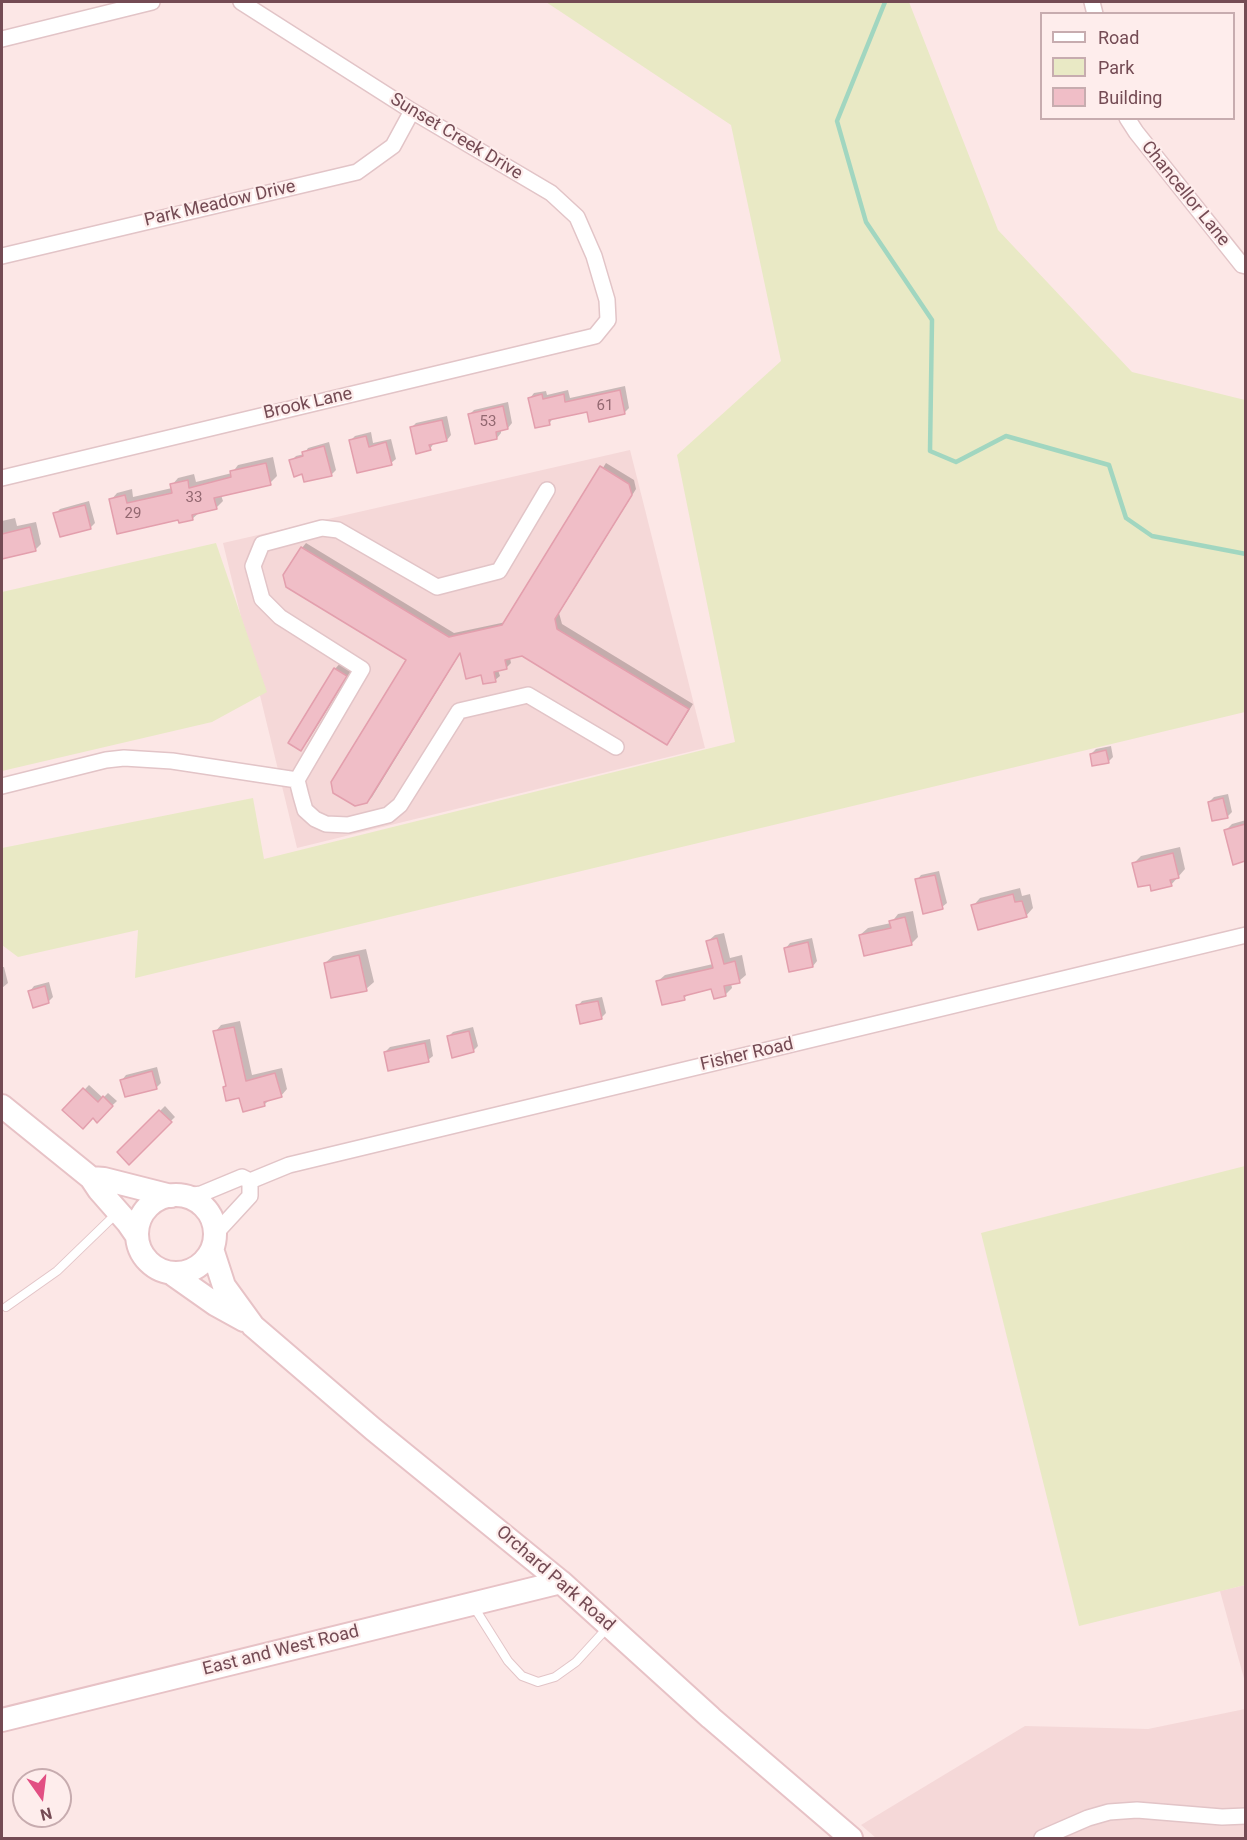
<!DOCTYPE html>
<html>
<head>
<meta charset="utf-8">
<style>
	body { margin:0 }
	#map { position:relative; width:1247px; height:1840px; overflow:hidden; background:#fce7e6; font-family:Roboto,sans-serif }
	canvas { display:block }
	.frame { position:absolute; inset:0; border:3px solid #744b54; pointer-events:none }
	.legend { position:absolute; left:1040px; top:12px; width:195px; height:108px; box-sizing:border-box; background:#feedec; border:2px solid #c7acaf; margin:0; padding:8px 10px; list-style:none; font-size:18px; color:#744b54 }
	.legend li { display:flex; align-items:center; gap:12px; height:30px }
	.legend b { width:30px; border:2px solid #c7acaf }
	.north { position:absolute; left:12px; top:1768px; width:60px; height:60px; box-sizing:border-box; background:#feedec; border:2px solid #c7acaf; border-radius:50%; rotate:166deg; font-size:16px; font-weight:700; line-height:24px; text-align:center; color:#744b54 }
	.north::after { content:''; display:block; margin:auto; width:21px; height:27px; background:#e24f83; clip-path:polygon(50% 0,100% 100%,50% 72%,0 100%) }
</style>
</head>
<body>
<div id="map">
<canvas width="1247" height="1840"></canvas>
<div class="frame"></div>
<ul class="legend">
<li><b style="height:8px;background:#fff"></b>Road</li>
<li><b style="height:16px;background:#e9e9c5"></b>Park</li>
<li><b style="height:16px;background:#f0bec7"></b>Building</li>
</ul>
<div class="north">N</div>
</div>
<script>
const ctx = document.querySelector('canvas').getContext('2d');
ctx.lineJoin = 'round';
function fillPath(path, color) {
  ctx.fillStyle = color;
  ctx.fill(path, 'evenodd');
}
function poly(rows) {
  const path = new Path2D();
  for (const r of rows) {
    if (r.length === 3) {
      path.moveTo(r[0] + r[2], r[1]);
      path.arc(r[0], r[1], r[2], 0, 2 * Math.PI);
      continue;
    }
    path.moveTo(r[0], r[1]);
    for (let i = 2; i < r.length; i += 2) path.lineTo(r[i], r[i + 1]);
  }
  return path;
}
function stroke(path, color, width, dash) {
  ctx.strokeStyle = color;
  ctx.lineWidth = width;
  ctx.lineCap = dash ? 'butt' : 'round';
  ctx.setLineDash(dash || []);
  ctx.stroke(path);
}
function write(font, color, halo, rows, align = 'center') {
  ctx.font = font + ' Roboto,sans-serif';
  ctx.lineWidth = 4.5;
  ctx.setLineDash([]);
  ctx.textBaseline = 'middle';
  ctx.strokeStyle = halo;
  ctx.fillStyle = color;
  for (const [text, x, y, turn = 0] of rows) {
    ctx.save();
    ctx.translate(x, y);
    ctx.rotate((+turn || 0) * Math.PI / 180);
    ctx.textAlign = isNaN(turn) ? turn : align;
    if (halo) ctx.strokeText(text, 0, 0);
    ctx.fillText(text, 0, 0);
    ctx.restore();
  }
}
fillPath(poly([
	[630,450,705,748,297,848,223,543],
	[1245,1585,1245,1682,1220,1591],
	[1245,1709,1245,1838,876,1838,861,1825,1025,1726,1148,1729]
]), '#f5d8d8');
fillPath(poly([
	[546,2,909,2,998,230,1132,372,1245,400,1245,712,135,978,138,930,18,957,2,945,2,848,253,798,264,859,735,742,677,455,781,361,731,125],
	[216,543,267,692,212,722,2,771,2,592],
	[1245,1166,1245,1585,1079,1626,981,1233]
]), '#e9e9c5');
fillPath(poly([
	[625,386,629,408,625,412,588,410,553,418,549,424,530,398,534,393,546,391,547,395,568,390,570,398],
	[508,402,512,423,508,428,501,429,501,433,497,438,470,414,474,410],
	[447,416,451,435,447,440,434,443,430,449,411,428,416,423],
	[371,432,373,443,391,439,396,459,391,463,350,441,355,436],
	[329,442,336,470,331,475,303,473,291,461,296,456,304,454,308,448],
	[273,457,277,476,270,483,221,495,223,501,216,508,200,512,192,519,179,518,111,500,117,493,132,489,133,497,172,488,172,485,178,478,194,474,196,482,232,473,238,465],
	[606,463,634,480,636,489,559,613,562,624,693,704,672,738,667,743,522,654,510,658,511,663,506,668,498,670,500,676,495,680,482,674,461,652,372,797,367,802,408,660,302,548,306,543,454,633,506,622],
	[89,501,95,523,90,528,55,514,60,509],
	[15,518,17,526,36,522,41,544,35,550,2,558,2,521],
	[342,661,353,668,308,741,301,749,335,669],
	[1111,746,1113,757,1108,762,1091,754,1096,749],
	[1228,794,1232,812,1227,817,1209,802,1214,797],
	[1246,820,1246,859,1234,863,1225,831,1232,824],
	[1180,847,1185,869,1171,885,1151,883,1134,863,1141,856],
	[939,871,947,903,942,907,917,880,921,875],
	[1020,888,1022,896,1030,894,1033,908,1026,916,973,906,980,898],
	[913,911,918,937,911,944,860,935,868,928,891,923,898,914],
	[724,933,730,958,742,955,746,975,739,981,731,983,732,988,725,995,712,988,689,994,684,998,658,981,665,975,713,964,708,941,715,935],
	[812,938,817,961,813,966,786,948,790,943],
	[366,949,374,982,366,989,325,963,333,956],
	[2,967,4,967,8,983,2,988],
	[49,982,53,997,48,1002,30,991,34,986],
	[602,997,606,1013,601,1018,578,1006,582,1001],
	[240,1021,252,1075,282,1068,287,1089,281,1096,271,1098,264,1105,224,1088,227,1085,215,1032,221,1025],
	[473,1027,478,1046,473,1051,448,1037,453,1032],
	[430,1039,433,1056,428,1060,385,1052,390,1047],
	[157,1067,161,1083,156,1088,122,1080,126,1075],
	[89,1085,103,1098,108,1093,117,1101,97,1120,93,1116,65,1110],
	[165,1106,175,1117,129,1162,119,1152]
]), '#0003');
stroke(poly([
	[885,2,837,121,866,222,932,320,930,451,956,462,1006,436,1109,465,1126,518,1152,536,1246,554]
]), '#a1d6c0', 4.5);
const building = poly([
	[620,390,625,414,589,422,587,412,549,420,550,425,535,428,528,398,542,394,543,399,564,394,565,402,620,390],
	[503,406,508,429,496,432,497,439,475,444,468,414,503,406],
	[442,420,447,441,429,445,431,450,416,454,410,427,442,420],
	[366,436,369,447,386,442,392,465,357,473,349,440,366,436],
	[324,446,332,476,304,482,302,474,294,477,289,460,303,456,302,452,324,446],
	[266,463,271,485,214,498,217,509,192,515,193,520,179,523,178,520,117,534,109,499,125,495,127,503,172,493,170,484,188,480,189,488,231,477,230,471,266,463],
	[600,466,629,484,632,495,555,619,557,629,689,709,667,745,522,656,505,660,507,669,494,672,496,682,483,684,481,675,466,679,460,653,367,803,355,806,333,793,331,782,406,660,286,587,283,575,301,547,449,637,502,625,600,466],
	[85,505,91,529,60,537,53,513,85,505],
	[30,527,36,551,2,559,2,534,30,527],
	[334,668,347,676,301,751,288,743,334,668],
	[1106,750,1109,763,1092,766,1090,754,1106,750],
	[1223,798,1228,818,1212,821,1208,802,1223,798],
	[1245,824,1245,861,1233,865,1224,830,1245,824],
	[1173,853,1179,878,1170,880,1172,886,1151,891,1150,885,1138,887,1132,863,1173,853],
	[935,875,943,909,923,914,915,879,935,875],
	[1013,894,1015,902,1022,901,1027,917,978,930,971,905,1013,894],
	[905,917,912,945,864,956,859,935,891,928,889,921,905,917],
	[717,938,724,964,735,961,740,983,724,986,726,996,714,999,711,989,684,996,685,1000,662,1005,656,981,713,968,706,941,717,938],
	[808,942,813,967,789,972,784,948,808,942],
	[359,955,367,991,331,998,324,963,359,955],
	[45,986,49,1003,33,1008,28,991,45,986],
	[598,1001,602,1019,580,1024,576,1005,598,1001],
	[234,1027,246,1081,275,1073,282,1097,264,1102,265,1106,243,1112,239,1098,226,1101,223,1087,226,1086,213,1031,234,1027],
	[469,1031,474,1052,452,1058,447,1036,469,1031],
	[425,1043,429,1062,388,1071,384,1052,425,1043],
	[152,1071,157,1089,125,1097,120,1080,152,1071],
	[83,1088,98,1102,103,1096,113,1106,97,1123,93,1118,83,1129,62,1110,83,1088],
	[159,1110,172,1122,129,1165,117,1152,159,1110]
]);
fillPath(building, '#f0bec7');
stroke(building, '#e39fad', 1.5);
const lane = poly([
	[6,1307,57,1271,117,1213],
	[474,1607,508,1661,522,1676,538,1682,555,1677,576,1662,608,1627]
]);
const street = poly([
	[1092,2,1095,14],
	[2,39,152,2],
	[1127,118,1136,132,1242,265,1246,266],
	[2,256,357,172,393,146,412,111],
	[2,478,595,336,608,320,607,300,594,256,577,217,551,193,412,111,241,2],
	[547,490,499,571,437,587,338,530,322,528,262,544,253,566,262,599,280,617,362,669,297,780,301,796,305,810,315,819,326,824,348,825,388,815,400,805,459,711,528,695,616,747],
	[2,786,106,760,124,758,172,761,297,780],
	[186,1196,201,1194,242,1177,250,1181,289,1165,1246,935],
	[215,1234,250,1196,250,1181],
	[1042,1838,1088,1818,1109,1812,1137,1810,1222,1817,1246,1816]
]);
const secondary = poly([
	[2,1106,91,1178,99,1190,128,1223,137,1236],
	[91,1178,104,1179,171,1196],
	[176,1234,39],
	[212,1249,224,1286,253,1326,373,1429,561,1582,711,1718,851,1838],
	[171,1273,215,1304,244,1320],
	[2,1720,561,1582]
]);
stroke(lane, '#e2c4c7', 10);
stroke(street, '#e2c4c7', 18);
stroke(secondary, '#e7c2c6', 26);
stroke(lane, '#fff', 8);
stroke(street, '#fff', 15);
stroke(secondary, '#fff', 22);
write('15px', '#936871', null, [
	["61",605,406],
	["53",488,422],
	["33",194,498],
	["29",133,514]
]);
write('18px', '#744b54', '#feedec', [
	["Sunset Creek Drive",456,137,31],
	["Chancellor Lane",1185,194,51],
	["Park Meadow Drive",220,204,-13],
	["Brook Lane",308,404,-13],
	["Fisher Road",747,1055,-13],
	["Orchard Park Road",555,1579,41],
	["East and West Road",281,1651,-14]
]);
</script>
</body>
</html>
